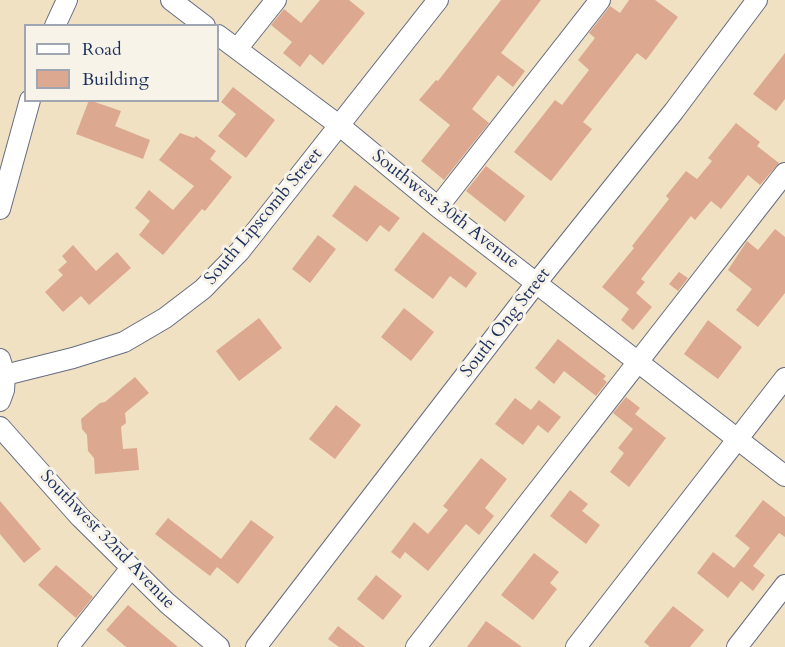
<!DOCTYPE html>
<html>
<head>
<meta charset="utf-8">
<style>
	body { margin:0 }
	#map { position:relative; width:785px; height:647px; overflow:hidden; background:#f0e1c3; font-family:Cardo,serif }
	canvas { display:block }
	.legend { position:absolute; left:24px; top:24px; width:195px; height:78px; box-sizing:border-box; background:#f7f3e8; border:2px solid #9fa5b1; margin:0; padding:8px 10px; list-style:none; font-size:18px; color:#1b2f5e }
	.legend li { display:flex; align-items:center; gap:12px; height:30px }
	.legend b { width:30px; border:2px solid #9fa5b1 }
</style>
</head>
<body>
<div id="map">
<canvas width="785" height="647"></canvas>
<ul class="legend">
<li><b style="height:8px;background:#fff"></b>Road</li>
<li><b style="height:16px;background:#dda890"></b>Building</li>
</ul>
</div>
<script>
const ctx = document.querySelector('canvas').getContext('2d');
ctx.lineJoin = 'round';
function fillPath(path, color) {
  ctx.fillStyle = color;
  ctx.fill(path, 'evenodd');
}
function poly(rows) {
  const path = new Path2D();
  for (const r of rows) {
    path.moveTo(r[0], r[1]);
    for (let i = 2; i < r.length; i += 2) path.lineTo(r[i], r[i + 1]);
  }
  return path;
}
function stroke(path, color, width, dash) {
  ctx.strokeStyle = color;
  ctx.lineWidth = width;
  ctx.lineCap = dash ? 'butt' : 'round';
  ctx.setLineDash(dash || []);
  ctx.stroke(path);
}
function write(font, color, halo, rows, align = 'center') {
  ctx.font = font + ' Cardo,serif';
  ctx.lineWidth = 6;
  ctx.setLineDash([]);
  ctx.textBaseline = 'middle';
  ctx.strokeStyle = halo;
  ctx.fillStyle = color;
  for (const [text, x, y, turn = 0] of rows) {
    ctx.save();
    ctx.translate(x, y);
    ctx.rotate((+turn || 0) * Math.PI / 180);
    ctx.textAlign = isNaN(turn) ? turn : align;
    if (halo) ctx.strokeText(text, 0, 0);
    ctx.fillText(text, 0, 0);
    ctx.restore();
  }
}
fillPath(poly([
	[320,0,349,0,365,13,323,65,310,54,300,67,283,53,292,42,271,25,284,9,301,23],
	[501,0,541,0,501,53,525,71,513,87,498,75,472,109,489,123,444,180,421,161,450,125,419,100,436,80,438,81],
	[629,0,655,0,678,17,646,60,637,53,583,122,592,129,551,181,514,152,555,100,562,105,589,70,578,60,595,38,589,33,610,6,620,13],
	[785,53,785,99,776,111,753,94],
	[233,87,275,120,246,158,218,136,236,114,221,102],
	[89,100,121,111,115,126,150,140,143,159,76,134],
	[736,123,760,142,757,146,779,163,760,185,748,175,721,209,711,201,695,220,691,216,641,279,645,282,636,293,652,307,633,330,621,320,629,309,602,287,634,248,632,246,669,199,666,196,686,171,697,179,712,161,708,158],
	[180,133,194,138,196,136,216,151,210,159,232,177,205,211,202,209,163,255,139,235,150,221,135,208,149,190,173,210,194,186,159,160],
	[486,166,525,196,505,222,466,191],
	[355,185,400,218,389,232,380,225,367,242,332,216],
	[775,229,785,237,785,293,758,327,736,310,752,289,728,270,747,241,758,250],
	[423,232,477,273,466,288,450,276,433,299,394,270],
	[318,235,336,249,310,283,292,269],
	[73,245,96,271,117,252,131,268,89,305,81,296,63,312,45,292,63,275,58,270,67,262,62,256],
	[679,272,688,278,678,291,669,284],
	[404,308,434,332,411,361,381,337],
	[259,318,282,348,239,381,216,351],
	[708,320,742,347,718,379,684,354],
	[558,339,606,376,603,379,607,382,596,396,564,371,554,384,535,368],
	[135,377,149,393,125,413,126,423,121,427,123,449,137,448,139,470,95,474,94,458,88,451,87,435,82,429,81,419,100,403,105,402],
	[626,397,640,408,635,414,666,438,629,487,610,472,624,453,618,448,633,429,613,413],
	[515,398,531,410,539,400,561,417,548,433,538,425,523,445,495,424],
	[336,405,361,425,335,459,309,439],
	[481,458,507,479,485,508,494,516,479,535,466,524,428,571,405,552,400,559,391,552,414,522,428,534,448,510,443,506],
	[570,490,588,504,582,511,600,525,586,544,550,516],
	[763,500,785,517,785,537,779,533,753,566,765,575,753,591,741,581,728,598,697,573,713,552,734,568,750,548,735,536],
	[0,501,41,549,24,563,0,534],
	[168,518,221,559,251,520,274,537,238,584,217,567,210,576,155,534],
	[534,553,559,572,550,583,557,589,533,620,501,595],
	[56,565,93,597,76,618,38,585],
	[376,575,402,596,383,620,357,599],
	[128,605,178,647,126,647,106,630],
	[673,606,704,630,690,647,650,647,644,642],
	[486,621,522,647,467,647],
	[338,626,365,647,339,647,328,639]
]), '#dda890');
const minor = poly([
	[171,0,205,26],
	[55,26,67,0],
	[218,35,340,126,438,207,785,476],
	[237,49,276,0],
	[438,207,600,0],
	[0,209,30,100],
	[0,359,5,375,4,390,0,401],
	[5,375,73,358,124,342,165,318,203,289,240,251,438,0],
	[0,427,80,517,167,603,219,647],
	[68,647,131,568],
	[256,647,537,282,674,111,757,0],
	[416,647,785,173],
	[576,647,785,378],
	[737,647,785,585]
]);
stroke(minor, '#666d81', 22);
stroke(minor, '#fff', 20);
write('18px', '#1b2f5e', '#f7f3e8', [
	["Southwest 30th Avenue",445,210,38],
	["South Lipscomb Street",264,217,-50],
	["South Ong Street",506,323,-52],
	["Southwest 32nd Avenue",107,540,46]
]);
</script>
</body>
</html>
